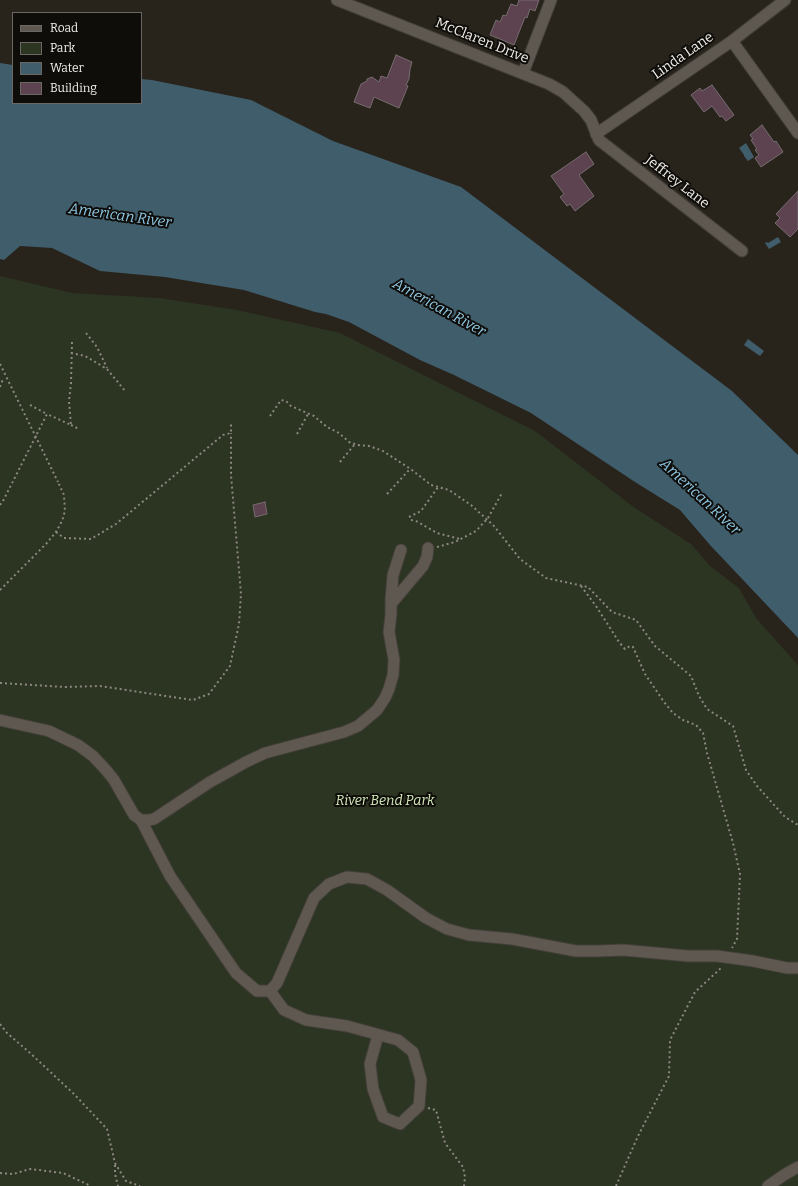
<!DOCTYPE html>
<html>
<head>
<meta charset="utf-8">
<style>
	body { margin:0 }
	#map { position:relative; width:798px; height:1186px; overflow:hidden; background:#28241c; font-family:Bitter,serif }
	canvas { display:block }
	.legend { position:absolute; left:12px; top:12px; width:130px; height:92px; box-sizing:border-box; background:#0f0d0a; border:1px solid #6a6764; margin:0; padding:5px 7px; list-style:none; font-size:12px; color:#f2efea }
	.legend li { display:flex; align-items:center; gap:8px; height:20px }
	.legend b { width:20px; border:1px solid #6a6764 }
</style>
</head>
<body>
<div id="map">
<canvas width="798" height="1186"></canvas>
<ul class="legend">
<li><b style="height:5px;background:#5e5850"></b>Road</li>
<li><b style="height:11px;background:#2c3422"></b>Park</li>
<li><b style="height:11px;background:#405d6b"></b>Water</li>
<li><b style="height:11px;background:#5d434f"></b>Building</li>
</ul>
</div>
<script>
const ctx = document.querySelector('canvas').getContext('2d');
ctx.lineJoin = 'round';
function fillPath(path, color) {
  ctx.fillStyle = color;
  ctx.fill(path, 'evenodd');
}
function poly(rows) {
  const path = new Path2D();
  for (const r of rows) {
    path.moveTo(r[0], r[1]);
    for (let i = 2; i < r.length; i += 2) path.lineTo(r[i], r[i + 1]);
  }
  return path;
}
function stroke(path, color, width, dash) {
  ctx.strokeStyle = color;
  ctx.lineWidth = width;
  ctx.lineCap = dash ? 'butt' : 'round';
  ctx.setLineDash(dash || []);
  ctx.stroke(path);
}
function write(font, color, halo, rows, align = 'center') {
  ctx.font = font + ' Bitter,serif';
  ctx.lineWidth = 4;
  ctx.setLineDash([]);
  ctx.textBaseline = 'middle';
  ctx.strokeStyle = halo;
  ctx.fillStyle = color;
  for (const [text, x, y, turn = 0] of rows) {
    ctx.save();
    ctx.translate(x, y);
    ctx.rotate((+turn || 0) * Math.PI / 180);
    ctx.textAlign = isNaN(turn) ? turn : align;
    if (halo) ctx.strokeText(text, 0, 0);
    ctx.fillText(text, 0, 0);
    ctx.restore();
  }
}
fillPath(poly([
	[0,276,72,293,159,298,237,310,340,333,535,431,635,508,691,544,710,566,739,588,756,618,798,665,798,1186,0,1186]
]), '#2c3422');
fillPath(poly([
	[0,63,13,65,13,103,141,103,141,79,152,80,251,100,333,141,461,187,732,391,798,455,798,638,710,545,680,510,635,482,531,413,454,375,420,360,349,322,326,314,315,312,244,290,165,277,100,271,52,248,20,246,4,260,0,259],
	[746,143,754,157,748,161,744,156,744,155,739,148],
	[778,237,781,242,769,249,765,243,767,242,768,243],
	[748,339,764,351,760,356,744,345]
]), '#405d6b');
const building = poly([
	[519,0,539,0,535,11,530,9,527,18,525,17,514,45,490,35,496,20,500,22,503,15,506,16,511,4,517,6,519,0],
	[396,55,412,62,410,69,409,79,406,85,408,86,399,108,374,97,370,108,354,102,361,84,367,81,367,79,372,77,379,82,381,76,387,78,396,55],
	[712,85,734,115,726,121,722,116,720,117,712,106,704,112,691,95,700,88,702,91,712,85],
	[762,125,774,142,776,141,783,152,761,167,755,158,759,155,755,150,757,149,751,140,753,139,750,135,762,125],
	[586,152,594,164,579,175,594,196,575,211,570,204,567,206,560,197,564,194,551,176,586,152],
	[798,191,798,229,790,237,775,223,780,218,776,214,798,191],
	[265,502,267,514,255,517,253,505,265,502]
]);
fillPath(building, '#5d434f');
stroke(building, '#766c70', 1);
const minor = poly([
	[337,0,549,84,563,92,584,111,591,120,599,140,742,251],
	[732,41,798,133],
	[523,73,551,0],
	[596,134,732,41,785,0],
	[391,604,423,566,427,557,428,548],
	[0,720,49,731,78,745,93,756,106,770,114,780,134,815,141,820,149,820,154,819,210,782,246,762,265,753,344,732,358,726,377,710,385,698,389,689,393,675,394,660,389,632,391,614,391,599,393,575,401,550],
	[141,820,170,876,223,954,236,973,257,991,270,991,277,983,314,898,329,884,347,877,367,879,387,890,426,918,447,929,469,935,512,939,576,951,598,951,623,950,688,956,717,956,753,961,787,968,798,968],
	[270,991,284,1010,306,1020,347,1026,398,1040,413,1052,421,1080,419,1106,400,1124,383,1117,373,1089,370,1064,378,1035],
	[768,1186,784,1175,798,1167]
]);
stroke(minor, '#423f39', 13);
stroke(poly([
	[86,333,97,347,107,368],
	[71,353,85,356,107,369,126,392],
	[0,387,3,379],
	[30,405,47,414],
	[270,416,281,400,286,401,291,406,314,416,327,427,339,433,349,442,358,445,369,446,383,451,412,470,431,485,449,490,471,505,494,526,520,559,546,578,588,587,612,612,636,620,655,646,691,676,699,696,707,709,733,726,746,770,757,786,785,817,798,825],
	[71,425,79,429],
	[297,434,308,414],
	[340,462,355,444],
	[387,494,410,469],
	[0,505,3,501,47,414,71,425,69,401,71,383,72,342],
	[409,517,421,511,438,487],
	[411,520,416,521,437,533,460,539],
	[56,532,64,538,91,539,116,524,223,435,231,433,231,424],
	[437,547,455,542,476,531,488,518,502,493],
	[581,586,596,606,619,642,625,649,630,646,633,647,645,674,664,702,673,713,683,720,696,725,703,733,707,753,733,843,740,874,737,939,732,948],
	[0,590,46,544,56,532,62,521,65,511,64,495,58,482],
	[0,683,65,687,100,686,193,700,209,694,230,666,239,624,241,594,231,475,231,433],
	[0,1024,7,1033,29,1052,74,1094,107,1129,115,1163,126,1181,140,1186],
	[428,1108,436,1110,445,1143,463,1167,465,1177,464,1186],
	[115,1165,115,1174,118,1186],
	[0,1173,13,1174,30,1169,63,1173,91,1186],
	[616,1186,638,1136,669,1076,670,1040,695,992,720,969,722,966]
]), '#8b8781', 2, [2, 3]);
stroke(minor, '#5e5850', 11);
stroke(poly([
	[0,364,58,482]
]), '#8b8781', 2, [2, 3]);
write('14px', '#f2efea', '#0f0d0a', [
	["McClaren Drive",482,41,22],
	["Linda Lane",683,56,-35],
	["Jeffrey Lane",677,182,38]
]);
write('italic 14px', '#d2e9b7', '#0f0d0a', [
	["River Bend Park",385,801]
]);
write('italic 15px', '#8ec7e3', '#0f0d0a', [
	["American River",120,216,8],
	["American River",439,308,29],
	["American River",700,497,43]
]);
</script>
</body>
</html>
